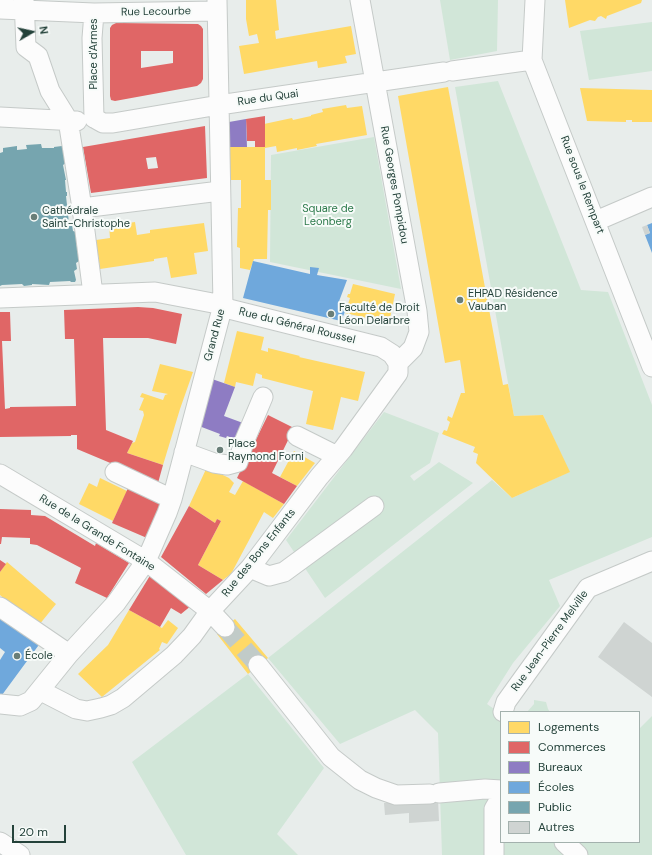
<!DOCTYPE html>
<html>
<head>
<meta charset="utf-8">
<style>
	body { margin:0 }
	#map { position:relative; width:652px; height:855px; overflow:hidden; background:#e8edeb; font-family:"DM Sans",sans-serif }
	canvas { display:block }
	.legend { position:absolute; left:500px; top:711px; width:140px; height:132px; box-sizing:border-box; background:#f7fbf9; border:1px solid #a3b1ad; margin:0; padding:5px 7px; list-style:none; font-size:12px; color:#24423a }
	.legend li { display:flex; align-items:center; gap:8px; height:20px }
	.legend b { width:20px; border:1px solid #a3b1ad }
	.north { position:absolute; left:12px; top:12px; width:40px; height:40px; -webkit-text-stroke:3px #f7fbf9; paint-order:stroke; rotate:81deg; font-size:11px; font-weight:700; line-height:16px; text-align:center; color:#24423a }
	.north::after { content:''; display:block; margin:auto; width:14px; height:18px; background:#24423a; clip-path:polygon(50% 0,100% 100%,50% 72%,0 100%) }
	.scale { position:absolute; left:12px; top:825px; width:54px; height:18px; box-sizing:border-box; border:2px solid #24423a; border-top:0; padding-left:5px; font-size:12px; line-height:14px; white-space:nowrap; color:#24423a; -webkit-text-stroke:3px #f7fbf9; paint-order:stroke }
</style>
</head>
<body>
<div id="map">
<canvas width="652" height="855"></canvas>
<ul class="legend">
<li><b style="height:11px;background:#ffd966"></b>Logements</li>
<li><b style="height:11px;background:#e06666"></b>Commerces</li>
<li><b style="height:11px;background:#8e7cc3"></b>Bureaux</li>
<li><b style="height:11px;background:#6fa8dc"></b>Écoles</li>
<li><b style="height:11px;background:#76a5af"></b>Public</li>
<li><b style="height:11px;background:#cfd4d2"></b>Autres</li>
</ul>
<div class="north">N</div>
<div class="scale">20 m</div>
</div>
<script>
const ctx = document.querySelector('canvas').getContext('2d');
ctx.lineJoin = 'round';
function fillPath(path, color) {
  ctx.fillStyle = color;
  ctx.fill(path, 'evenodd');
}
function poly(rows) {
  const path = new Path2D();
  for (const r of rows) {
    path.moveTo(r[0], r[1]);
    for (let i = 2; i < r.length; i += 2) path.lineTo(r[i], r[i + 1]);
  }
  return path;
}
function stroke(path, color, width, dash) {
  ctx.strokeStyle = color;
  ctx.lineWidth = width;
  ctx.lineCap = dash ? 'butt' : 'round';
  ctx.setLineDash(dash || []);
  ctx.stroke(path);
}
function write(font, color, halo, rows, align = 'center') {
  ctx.font = font + ' "DM Sans",sans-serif';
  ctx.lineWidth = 4;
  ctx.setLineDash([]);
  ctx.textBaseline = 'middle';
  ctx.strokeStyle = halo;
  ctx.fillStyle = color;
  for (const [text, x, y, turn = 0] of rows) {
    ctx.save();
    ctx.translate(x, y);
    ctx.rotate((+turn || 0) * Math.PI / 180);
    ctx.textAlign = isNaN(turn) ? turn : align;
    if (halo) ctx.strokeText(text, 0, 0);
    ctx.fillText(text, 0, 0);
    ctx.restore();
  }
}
fillPath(poly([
	[440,0,498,0,497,51,450,60],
	[652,22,652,71,589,80,580,31],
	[498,81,581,290,608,292,652,405,652,537,549,580,560,606,513,663,487,704,501,714,501,842,639,842,639,729,652,716,652,855,442,855,438,733,415,710,340,744,268,658,430,530,492,480,512,498,569,472,543,415,514,416,455,87],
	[374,137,401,289,270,262,271,155],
	[384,412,439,433,430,463,410,476,414,481,439,462,473,483,325,598,286,540],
	[248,674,324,768,277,834,298,855,186,855,132,762],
	[534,700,546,702,548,709,550,712,527,712,534,704]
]), '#d1e6d8');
fillPath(poly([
	[246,0,276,0,279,30,275,31,276,39,351,26,356,54,345,56,347,63,318,68,317,61,244,74,239,46,259,43,257,34,249,36,246,19],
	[565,0,642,0,641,3,607,16,606,19,601,16,598,17,595,21,590,20,569,28],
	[448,87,503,385,508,384,514,416,543,415,570,472,512,498,476,463,478,454,473,452,475,447,442,434,444,430,447,431,450,422,447,420,448,416,452,418,461,393,465,393,460,360,445,363,398,96],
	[580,88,652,90,652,122,632,122,632,120,626,120,626,122,587,121],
	[346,105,347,108,362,106,367,135,316,144,317,146,297,150,297,148,277,152,276,146,265,148,264,124,292,118,293,120,311,116,311,115,323,112,322,109],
	[229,147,265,147,265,180,271,180,271,210,268,210,267,259,254,259,250,270,240,268,240,248,237,247,238,208,241,208,241,180,229,180],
	[135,222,137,235,150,233,150,230,204,223,208,251,194,253,197,274,171,278,167,257,154,259,154,261,100,269,96,240,110,238,109,226],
	[353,284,395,294,389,323,345,313,350,298,347,297,348,294,350,294],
	[237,331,264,337,261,350,268,352,268,348,300,356,299,357,365,372,358,401,341,397,333,430,306,424,313,391,262,378,262,375,256,373,253,386,236,382,235,387,224,383],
	[160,364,193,372,180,409,163,465,127,453,132,443,135,442,144,415,143,411,139,410,144,398,140,397,142,393,163,400,165,395,168,394,152,391],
	[294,451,315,463,297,486,280,477],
	[207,467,229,478,234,483,229,492,235,495,243,481,284,504,273,518,264,512,231,574,223,580,198,565,221,521,217,519,215,523,189,506],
	[100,478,127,491,113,521,79,504,89,483,97,487],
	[7,562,56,604,39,625,22,615,0,595,0,572],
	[129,610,162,628,168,620,178,628,167,644,162,642,159,649,160,650,102,697,78,674,108,645],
	[235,619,268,658,248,674,217,634]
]), '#ffd966');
fillPath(poly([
	[116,23,198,24,201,26,203,29,203,79,201,83,197,86,115,101,111,100,110,96,110,28,112,25],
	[141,51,173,51,173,63,141,68],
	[265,116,265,147,255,147,255,141,247,141,246,119],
	[205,126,207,178,91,193,83,147],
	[156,157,158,168,148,169,146,158],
	[138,307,153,308,182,314,176,344,148,338,103,338,106,430,133,441,127,453,163,465,158,483,77,449,77,435,71,435,71,436,0,437,0,312,10,312,11,341,2,341,5,409,10,408,10,407,76,406,74,339,65,339,64,310],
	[268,415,294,428,272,473,297,486,284,504,237,478],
	[128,488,162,504,147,538,112,523],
	[189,506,215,523,217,519,221,521,198,565,223,580,206,594,161,557],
	[0,509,31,510,31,515,45,516,95,546,96,543,129,563,107,598,75,583,81,568,37,545,30,544,30,538,2,537,1,544,0,544],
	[0,560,6,564,0,572],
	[151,574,192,605,181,614,171,608,160,627,129,610]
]), '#e06666');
fillPath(poly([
	[246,119,247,147,229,147,229,122],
	[212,379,235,387,224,416,243,423,235,439,227,436,226,438,219,436,220,434,199,426]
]), '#8e7cc3');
fillPath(poly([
	[652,223,652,253,645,235,650,233,647,225],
	[253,261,310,274,310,267,319,268,317,275,347,280,338,304,347,307,341,321,243,298],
	[0,615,41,642,2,695,0,694,0,660,5,652,0,648]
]), '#6fa8dc');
fillPath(poly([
	[41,144,42,148,54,148,54,147,62,146,64,148,66,163,63,165,66,180,65,180,66,192,67,192,67,196,66,196,69,223,72,225,73,231,76,232,77,240,76,240,79,261,76,263,77,269,74,271,76,280,75,282,71,282,70,281,50,282,49,285,32,284,32,285,24,286,22,284,2,285,0,286,0,153,3,152,3,148,17,146,17,150,27,149,26,145]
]), '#76a5af');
fillPath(poly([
	[647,225,650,233,645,235,642,227],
	[624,622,652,643,652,697,598,657],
	[438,799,439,821,409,823,409,813,385,815,384,803]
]), '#cfd4d2');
stroke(poly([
	[225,627,258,665]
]), '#c1cbc8', 19, [19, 10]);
const minor = poly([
	[24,0,26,47,38,56,50,91,68,120,82,208,93,294],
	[360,0,417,311,419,332,413,348,398,363],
	[535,0,532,60,652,367],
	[0,9,94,13,217,11],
	[452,71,532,60],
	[0,117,77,121],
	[94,118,103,123,113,123,219,105,444,72],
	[94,118,92,38,94,13],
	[82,208,220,191],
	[596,221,652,197],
	[0,298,155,292,223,305,229,309,381,347,392,354,398,363,398,373,343,449,319,477,250,568,210,611,192,636,174,655,123,698,111,705,101,708,87,711,76,709,41,691],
	[297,436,337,456],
	[184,452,214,463,227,465,238,462,244,442,263,397],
	[115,472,172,499],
	[0,474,146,561,210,611,225,627],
	[250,568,269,576,284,572,374,506],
	[0,607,69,654],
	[258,665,331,757,360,780,376,788,396,795,430,794],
	[0,704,20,706,31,701,69,654,116,603,146,561,167,513,172,499,223,305,217,0],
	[503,712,506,702,588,588,652,561],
	[439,793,485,789,501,790],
	[0,842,20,855],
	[564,842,578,855],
	[494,855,494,809,501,797]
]);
stroke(minor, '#c5cac8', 21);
stroke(minor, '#fcfcfc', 19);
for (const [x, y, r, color] of [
	[34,217,4,"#697e78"],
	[460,300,4,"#697e78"],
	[331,314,4,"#697e78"],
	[220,450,4,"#697e78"],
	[17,656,4,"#697e78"]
]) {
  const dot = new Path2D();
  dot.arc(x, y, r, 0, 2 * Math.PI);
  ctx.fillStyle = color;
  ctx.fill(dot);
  stroke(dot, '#f7fbf9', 1.5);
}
write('11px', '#24423a', '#f7fbf9', [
	["Rue Lecourbe",156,12,-1],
	["Place d'Armes",94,54,-90],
	["Rue du Quai",268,98,-8],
	["Rue Georges Pompidou",394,185,80],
	["Rue sous le Rempart",582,185,69],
	["Rue du Général Roussel",297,326,14],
	["Grand Rue",215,335,-75],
	["Rue de la Grande Fontaine",97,533,32],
	["Rue des Bons Enfants",259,553,-51],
	["Rue Jean-Pierre Melville",550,641,-54]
]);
write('11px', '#2d7a4b', '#f7fbf9', [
	["Square de",328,209],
	["Leonberg",328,222]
]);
write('11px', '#24423a', '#f7fbf9', [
	["Cathédrale",42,211],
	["Saint-Christophe",42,224],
	["EHPAD Résidence",468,294],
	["Vauban",468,307],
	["Faculté de Droit",339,308],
	["Léon Delarbre",339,321],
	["Place",228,444],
	["Raymond Forni",228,457],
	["École",25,656]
], 'left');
</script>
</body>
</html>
